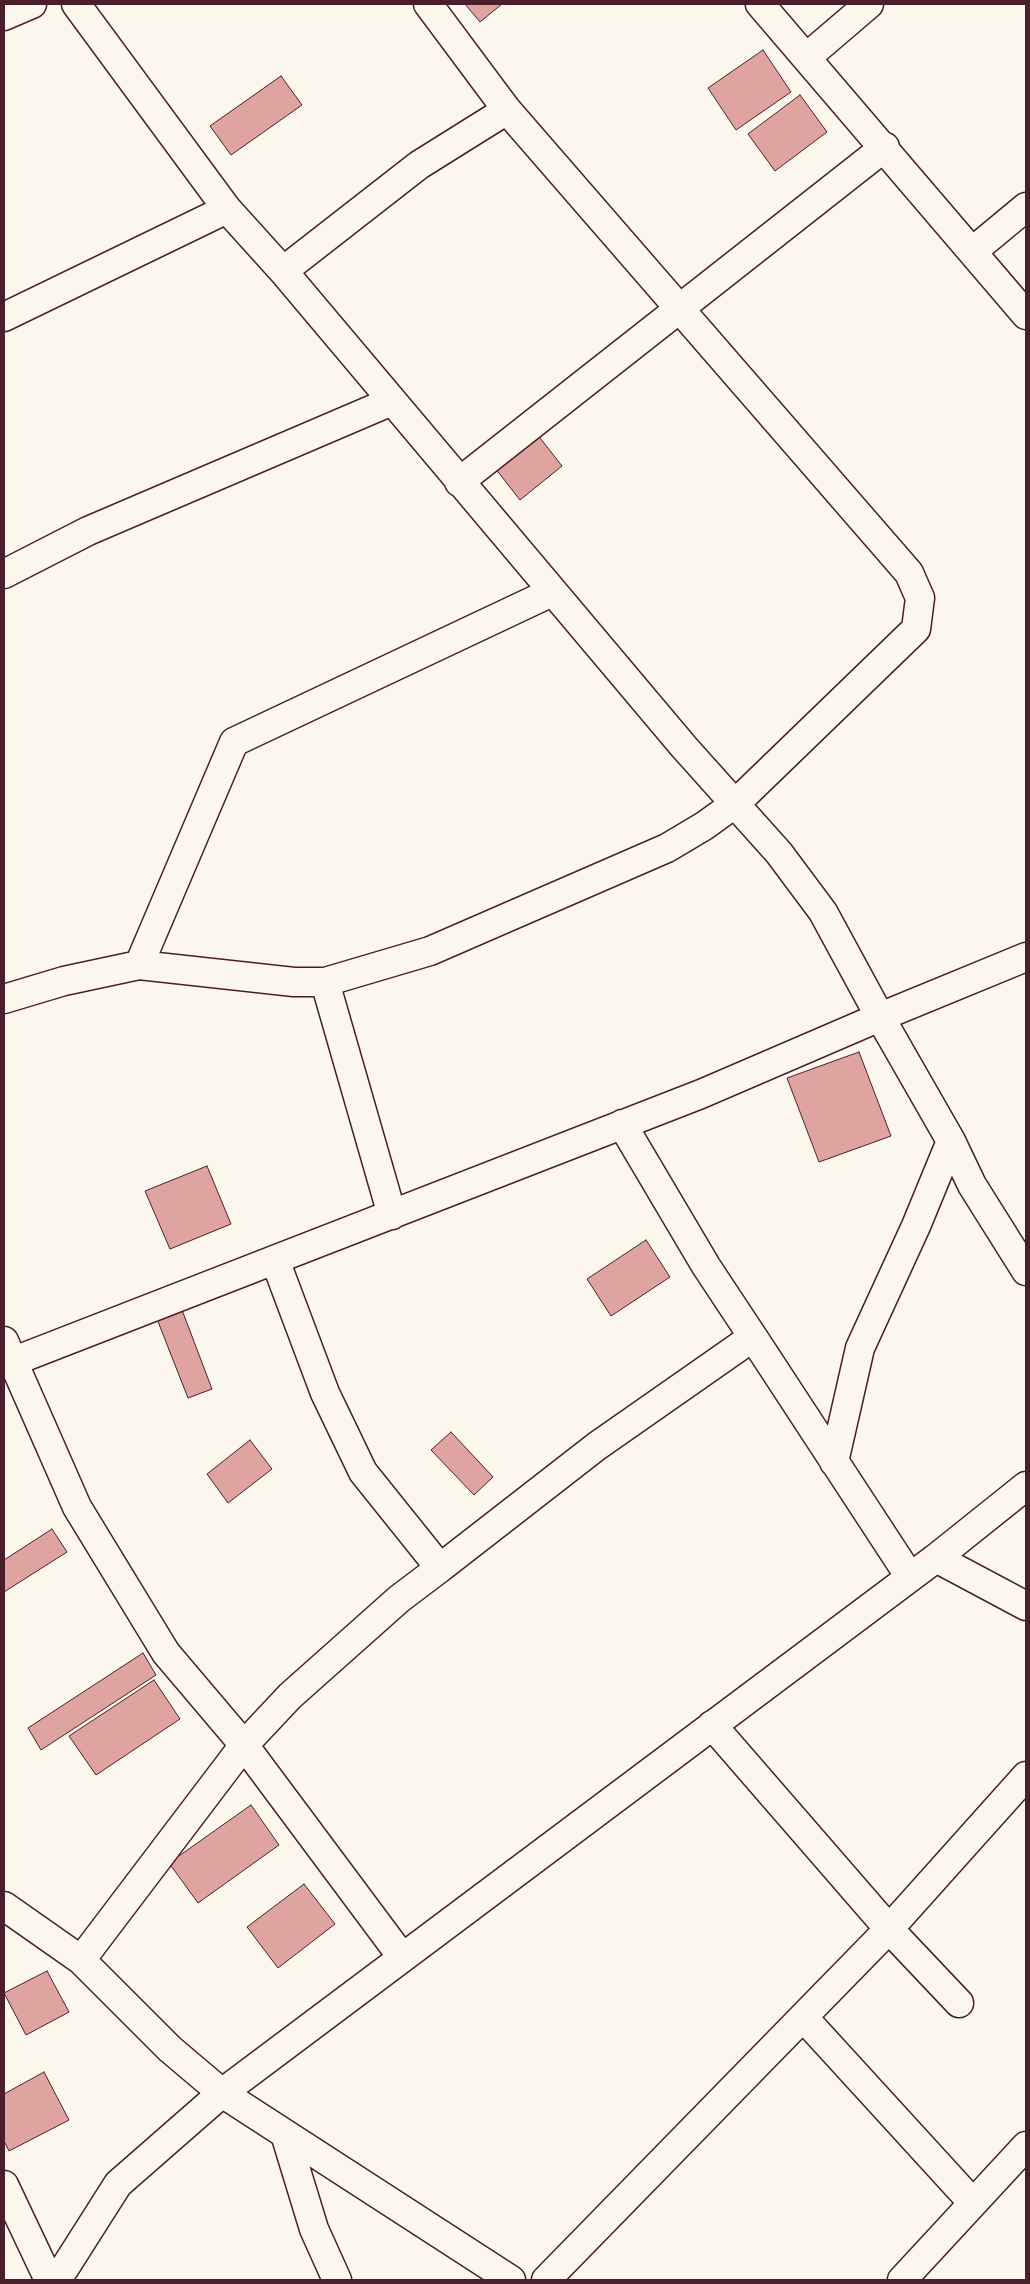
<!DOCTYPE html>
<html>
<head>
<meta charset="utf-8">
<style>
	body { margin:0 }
	#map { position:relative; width:1030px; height:2284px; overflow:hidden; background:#fbf7ec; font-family:Dekko,sans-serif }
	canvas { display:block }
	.frame { position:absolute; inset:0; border:5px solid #4a1f2b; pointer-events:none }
</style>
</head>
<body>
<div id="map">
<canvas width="1030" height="2284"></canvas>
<div class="frame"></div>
</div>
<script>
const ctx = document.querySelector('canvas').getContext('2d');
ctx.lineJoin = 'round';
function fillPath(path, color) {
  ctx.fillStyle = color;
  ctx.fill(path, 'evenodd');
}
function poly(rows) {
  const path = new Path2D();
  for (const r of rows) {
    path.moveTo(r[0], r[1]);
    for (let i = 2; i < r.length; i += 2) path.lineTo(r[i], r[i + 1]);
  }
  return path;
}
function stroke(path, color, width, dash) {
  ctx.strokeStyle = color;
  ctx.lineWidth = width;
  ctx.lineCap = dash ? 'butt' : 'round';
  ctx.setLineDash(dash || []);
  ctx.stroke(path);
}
const building = poly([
	[465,4,502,4,480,22,465,4],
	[763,50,791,92,736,130,708,88,763,50],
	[281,76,302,105,231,155,210,126,281,76],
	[800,95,827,132,775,171,748,134,800,95],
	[537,434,562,466,520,500,495,468,537,434],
	[859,1052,891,1136,819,1162,787,1078,859,1052],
	[207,1166,231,1224,170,1249,145,1191,207,1166],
	[646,1240,670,1277,611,1316,587,1279,646,1240],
	[182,1310,212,1389,188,1398,157,1319,182,1310],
	[451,1432,493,1477,474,1495,431,1450,451,1432],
	[250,1440,272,1469,228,1503,207,1474,250,1440],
	[52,1529,67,1552,4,1592,4,1560,52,1529],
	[143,1653,156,1675,41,1750,28,1728,143,1653],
	[154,1680,180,1719,96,1775,69,1736,154,1680],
	[251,1805,279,1845,198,1903,169,1863,251,1805],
	[304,1884,335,1924,278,1968,247,1927,304,1884],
	[47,1971,69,2012,26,2035,4,1993,47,1971],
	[44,2072,69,2120,9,2151,4,2141,4,2094,44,2072]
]);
fillPath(building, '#dfa4a0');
stroke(building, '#4a1f2b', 1);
const street = poly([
	[76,4,227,209,283,271,684,747,779,853,823,912,880,1017,951,1141,972,1185,1026,1271],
	[760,4,1026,315],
	[807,57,869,4],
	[973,251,1026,207],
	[283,271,419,165,507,110],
	[4,317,227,209],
	[459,482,885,147],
	[4,574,88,531,392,401],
	[139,965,234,742,552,592],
	[325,982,392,1215],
	[4,999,64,981,139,965,294,982,325,982,430,951,667,848,704,826,736,803,916,629,920,598,909,573,507,110,428,4],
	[753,1337,910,1577],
	[4,1341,77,1507,166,1653,244,1745,402,1957],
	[4,1365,701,1094,880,1017,1026,957],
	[834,1462,860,1348,916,1226,951,1141],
	[936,1558,1026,1606],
	[440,1568,597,1446,753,1337,706,1266,622,1124],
	[712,1725,889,1929,959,2003],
	[4,1906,81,1960,170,2049,222,2093,511,2280],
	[81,1960,244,1745,290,1696,399,1599,440,1568,363,1472,325,1393,275,1260],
	[803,2017,973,2203],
	[285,2134,314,2229,337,2280],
	[4,2185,49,2280],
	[57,2280,118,2184,222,2093,936,1558,1026,1486],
	[546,2280,889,1929,1026,1776],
	[902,2280,1026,2146]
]);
const secondary = poly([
	[4,16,32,4]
]);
stroke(street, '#4a1f2b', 31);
stroke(secondary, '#4a1f2b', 31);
stroke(street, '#fbf7ec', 28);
stroke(secondary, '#fbf7ec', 28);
</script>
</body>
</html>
